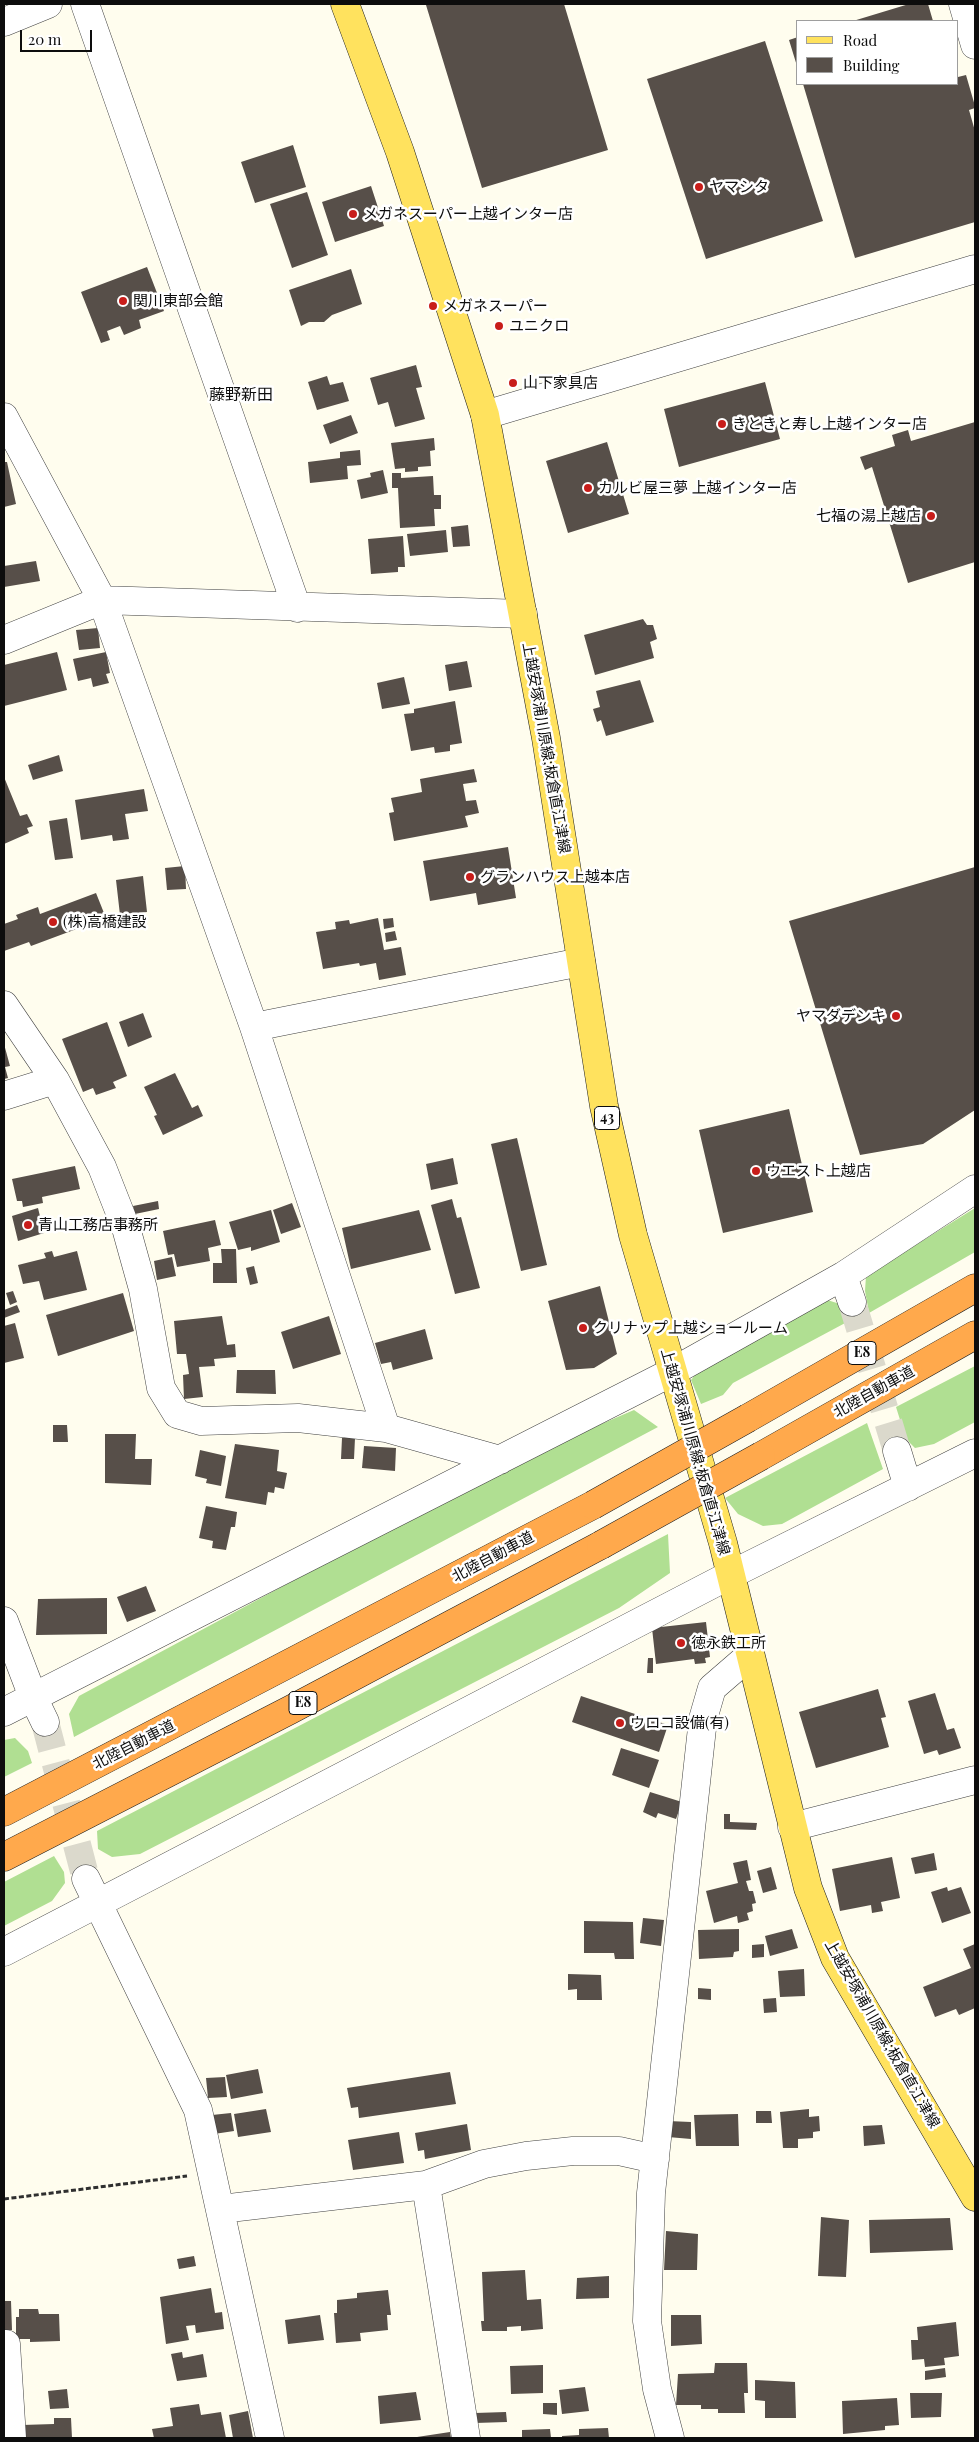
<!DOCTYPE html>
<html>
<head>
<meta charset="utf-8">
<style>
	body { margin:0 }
	#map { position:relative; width:979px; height:2442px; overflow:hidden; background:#fffdee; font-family:"Playfair Display",serif }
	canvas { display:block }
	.frame { position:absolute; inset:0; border:5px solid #0d0d0d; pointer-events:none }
	.legend { position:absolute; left:796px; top:20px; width:162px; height:65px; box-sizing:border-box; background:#fff; border:1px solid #9e9e9e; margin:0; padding:6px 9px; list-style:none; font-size:15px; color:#0d0d0d }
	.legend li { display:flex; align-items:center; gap:10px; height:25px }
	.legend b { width:25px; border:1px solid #9e9e9e }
	.scale { position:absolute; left:20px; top:30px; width:72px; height:22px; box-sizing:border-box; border:2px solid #0d0d0d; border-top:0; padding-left:6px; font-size:15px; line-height:18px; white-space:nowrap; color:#0d0d0d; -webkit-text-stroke:4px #fff; paint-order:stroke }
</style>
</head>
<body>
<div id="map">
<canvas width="979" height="2442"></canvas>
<div class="frame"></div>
<ul class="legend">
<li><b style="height:6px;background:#ffe25e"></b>Road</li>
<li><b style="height:14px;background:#574f49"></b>Building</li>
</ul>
<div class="scale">20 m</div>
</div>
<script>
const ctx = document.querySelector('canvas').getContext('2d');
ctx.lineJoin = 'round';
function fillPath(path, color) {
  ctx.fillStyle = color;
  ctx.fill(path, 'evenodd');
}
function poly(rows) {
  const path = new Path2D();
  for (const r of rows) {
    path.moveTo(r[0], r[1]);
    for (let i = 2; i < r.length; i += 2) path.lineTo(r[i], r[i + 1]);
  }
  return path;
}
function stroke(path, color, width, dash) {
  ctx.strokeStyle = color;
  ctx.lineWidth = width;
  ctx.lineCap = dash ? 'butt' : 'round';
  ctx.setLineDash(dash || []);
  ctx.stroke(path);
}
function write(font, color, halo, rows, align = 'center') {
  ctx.font = font + ' "Playfair Display","Noto Sans JP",serif';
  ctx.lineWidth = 5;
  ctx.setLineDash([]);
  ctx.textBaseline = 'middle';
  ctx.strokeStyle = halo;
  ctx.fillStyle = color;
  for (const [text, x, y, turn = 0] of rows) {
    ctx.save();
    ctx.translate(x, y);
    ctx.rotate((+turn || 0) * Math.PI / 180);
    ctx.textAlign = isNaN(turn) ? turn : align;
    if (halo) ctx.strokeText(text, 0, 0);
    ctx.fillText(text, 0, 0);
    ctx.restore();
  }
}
fillPath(poly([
	[975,1208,975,1252,869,1313,865,1291,866,1276],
	[824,1299,840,1304,847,1322,733,1383,723,1395,701,1404,691,1380,699,1370],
	[975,1366,975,1422,934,1444,915,1448,906,1439,896,1407],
	[634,1410,658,1427,74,1737,69,1714,79,1696,350,1550,578,1434],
	[867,1423,883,1469,782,1524,763,1526,738,1514,725,1498],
	[668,1534,670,1573,619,1608,140,1854,112,1857,98,1849,97,1831],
	[15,1738,28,1751,32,1763,4,1777,4,1740],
	[54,1856,64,1872,65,1883,52,1901,4,1926,4,1882]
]), '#b0df92');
fillPath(poly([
	[430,4,564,4,608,150,482,188,426,5],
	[909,4,928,4,933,21,853,21],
	[798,37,798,66,797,66,789,40],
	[765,41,823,221,706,259,647,79],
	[966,75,975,106,975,108,969,110,975,131,975,222,855,258,803,84,958,84,958,77],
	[293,145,306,187,255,203,241,162],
	[371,186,384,226,335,242,322,202],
	[307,192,328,255,292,268,270,204],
	[147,267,164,311,139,320,141,328,124,335,120,326,107,331,110,340,101,343,81,292],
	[351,269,362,304,332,315,324,322,309,322,301,326,289,290],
	[416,365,422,387,416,388,425,419,395,427,388,402,378,405,370,378],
	[327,376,330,385,343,382,349,401,317,410,308,382],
	[765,382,780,439,679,467,664,409],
	[351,415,358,433,330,444,323,425],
	[975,422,975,562,908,583,872,467,865,470,860,457,895,446,892,435,908,430,911,441],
	[434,438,435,450,430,451,431,466,418,467,418,471,405,472,405,468,395,469,391,443],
	[607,442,629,514,568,533,546,461],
	[360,450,361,465,347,466,348,479,310,483,308,462,340,458,340,452],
	[4,462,7,462,16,504,4,507],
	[383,470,388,493,361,499,357,480,371,477,370,473],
	[392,473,401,473,401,478,433,476,434,495,441,495,441,509,434,509,435,526,400,528,398,488,392,488],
	[468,525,470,546,453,547,451,527],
	[446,530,448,552,410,556,407,534],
	[403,536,405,567,398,567,398,572,371,574,368,539],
	[36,561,40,581,4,587,4,566],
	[643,619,647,625,653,625,657,639,650,642,654,658,595,675,584,635],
	[98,628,100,648,79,650,76,630],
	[57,652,67,690,4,706,4,665],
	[106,652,110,673,106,674,109,683,93,687,91,678,78,681,73,659],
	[467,661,472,687,449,691,445,665],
	[404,677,410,704,382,709,377,683],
	[640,680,654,722,606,736,601,720,597,722,593,709,600,707,596,691],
	[455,701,462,743,450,745,450,751,435,753,434,747,411,751,404,714,414,713,414,709],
	[59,755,63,771,33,780,28,765],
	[474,769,477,782,463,784,466,801,476,800,479,813,465,816,468,827,394,841,389,813,394,812,391,798,422,792,420,779],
	[4,777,20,816,27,814,33,826,27,828,29,833,4,844],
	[144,789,148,811,125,814,129,839,113,841,112,835,81,840,75,800],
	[67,818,73,858,55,860,49,821],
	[508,847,516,898,478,905,476,893,430,901,423,861],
	[185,866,186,889,167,890,165,868],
	[975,867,975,1110,923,1144,860,1155,789,921],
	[143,876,147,912,120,915,116,880],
	[96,893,106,918,31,946,29,942,4,951,4,924,18,919,16,915,38,907,40,914],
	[378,918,384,950,401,947,406,975,379,980,376,963,360,966,359,963,323,969,316,932,336,929,335,922,349,920,350,924],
	[393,918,394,927,384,929,383,919],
	[395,931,397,940,386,942,385,933],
	[143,1013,152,1037,128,1047,119,1022],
	[107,1022,127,1076,113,1082,116,1088,96,1095,93,1088,83,1092,62,1039],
	[4,1044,10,1066,5,1067,8,1078,4,1079],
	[175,1073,192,1108,198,1105,203,1116,163,1135,154,1116,157,1115,144,1087],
	[789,1109,813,1212,723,1233,699,1130],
	[517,1138,547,1265,521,1271,491,1144],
	[453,1158,458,1184,431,1190,426,1164],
	[75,1166,80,1189,42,1197,43,1203,23,1207,22,1201,17,1201,12,1179],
	[452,1199,457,1218,461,1217,480,1288,455,1294,431,1205],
	[158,1201,159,1209,135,1214,133,1206],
	[292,1203,301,1227,281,1234,273,1210],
	[38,1208,44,1233,18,1241,12,1216],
	[271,1210,280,1242,251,1251,251,1247,238,1250,229,1222],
	[419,1210,431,1250,351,1269,342,1228],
	[215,1220,221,1245,208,1248,210,1261,177,1267,174,1254,168,1255,163,1231],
	[221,1249,236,1249,237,1283,213,1283,213,1263,222,1263],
	[52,1251,54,1257,77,1251,87,1290,44,1300,39,1281,23,1284,18,1265,46,1258,44,1253],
	[172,1257,176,1276,157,1280,154,1261],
	[254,1266,258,1283,250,1285,246,1268],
	[600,1286,617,1354,594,1368,566,1370,548,1301],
	[13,1291,17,1302,10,1305,6,1293],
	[123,1293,134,1331,58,1356,46,1315],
	[17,1305,20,1312,4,1318,4,1310],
	[222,1316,227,1345,235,1344,236,1357,214,1359,215,1366,199,1367,203,1397,184,1399,183,1375,189,1374,186,1354,177,1354,174,1321],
	[329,1316,341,1354,293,1369,281,1332],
	[15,1323,24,1358,4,1363,4,1326],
	[425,1329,433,1359,393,1370,391,1362,381,1364,375,1343],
	[237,1370,275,1370,276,1394,236,1393],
	[53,1425,67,1425,68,1442,53,1442],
	[105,1434,136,1434,135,1459,152,1459,151,1485,105,1483],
	[342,1438,355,1438,354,1459,341,1459],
	[235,1444,279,1450,277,1471,287,1473,284,1489,275,1487,274,1493,268,1492,266,1505,225,1498],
	[364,1446,396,1448,395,1471,362,1468],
	[200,1450,226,1456,221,1486,206,1483,207,1479,195,1476],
	[206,1506,237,1512,235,1527,231,1527,226,1550,212,1548,213,1541,199,1538],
	[146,1586,156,1611,127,1622,117,1597],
	[107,1598,107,1634,36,1635,38,1599],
	[706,1622,710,1657,705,1658,706,1663,695,1664,694,1659,656,1664,652,1628],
	[648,1658,653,1658,653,1673,647,1673],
	[878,1689,886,1717,881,1718,889,1747,816,1768,799,1712],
	[935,1693,947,1730,954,1728,961,1748,939,1755,937,1750,924,1754,908,1701],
	[581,1696,668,1725,659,1752,572,1722],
	[621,1748,659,1760,649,1788,612,1775],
	[650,1792,682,1802,676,1819,658,1813,656,1818,643,1812],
	[724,1814,730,1814,730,1822,757,1823,756,1830,724,1829],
	[934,1853,937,1870,915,1874,911,1858],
	[892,1857,900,1898,881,1902,883,1911,872,1913,871,1905,840,1911,832,1869],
	[747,1860,751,1880,746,1881,749,1891,753,1891,756,1903,752,1904,753,1911,747,1913,749,1920,738,1923,737,1916,714,1923,706,1891,738,1883,733,1863],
	[771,1867,777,1889,763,1893,757,1871],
	[947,1887,948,1891,961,1887,971,1913,942,1923,931,1892],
	[643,1918,664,1920,661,1946,640,1943],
	[584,1921,633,1922,634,1959,615,1959,614,1953,584,1953],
	[739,1929,739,1951,734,1952,733,1957,699,1959,698,1930],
	[792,1929,798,1948,770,1956,765,1936],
	[764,1944,764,1957,752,1958,752,1945],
	[975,1944,975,2008,959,2015,956,2009,935,2017,923,1987,971,1968,963,1949],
	[804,1969,805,1996,780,1997,778,1971],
	[568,1974,601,1975,602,2000,577,2000,577,1989,568,1990],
	[698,1988,711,1989,711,2000,698,1999],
	[776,1998,777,2012,764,2013,763,1999],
	[258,2069,263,2093,231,2099,226,2075],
	[450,2072,456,2104,359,2118,358,2107,351,2108,347,2088],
	[225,2077,227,2097,208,2098,206,2078],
	[266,2109,271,2132,238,2137,234,2114],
	[809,2109,809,2117,819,2116,820,2131,813,2132,813,2138,798,2139,798,2148,783,2148,780,2112],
	[756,2111,771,2111,772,2123,756,2123],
	[231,2113,234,2131,214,2134,212,2115],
	[738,2114,739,2146,696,2146,694,2115],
	[668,2121,691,2122,691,2139,668,2137],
	[467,2124,471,2150,425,2159,424,2150,418,2151,415,2133],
	[882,2125,885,2144,864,2146,863,2126],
	[399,2132,404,2163,353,2170,348,2140],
	[821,2217,849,2220,846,2277,818,2276],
	[950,2218,953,2250,870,2253,869,2220],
	[666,2231,698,2234,697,2270,664,2270],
	[194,2256,196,2266,179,2269,177,2259],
	[525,2270,527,2300,541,2299,543,2329,521,2331,521,2326,507,2327,507,2331,482,2331,481,2321,484,2321,482,2272],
	[609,2276,609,2298,576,2299,577,2278],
	[211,2288,215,2313,222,2312,224,2329,196,2333,195,2325,186,2326,189,2340,166,2344,160,2297],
	[388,2290,391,2315,387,2315,388,2330,360,2333,361,2341,336,2343,334,2313,337,2313,337,2300,357,2298,357,2293],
	[4,2301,11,2301,12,2330,4,2331],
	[19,2309,38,2309,39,2314,59,2314,60,2341,30,2342,30,2339,16,2339,16,2317,19,2317],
	[320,2315,324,2340,288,2344,285,2320],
	[671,2315,701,2315,702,2344,671,2346],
	[956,2322,959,2356,944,2358,945,2365,925,2367,924,2359,912,2360,911,2340,918,2340,917,2327],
	[182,2352,183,2358,203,2354,207,2377,177,2381,171,2354],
	[715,2363,747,2363,748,2393,744,2393,745,2413,718,2413,718,2409,701,2409,701,2405,676,2405,678,2374,714,2373],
	[543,2365,543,2393,511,2394,510,2366],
	[945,2368,946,2377,925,2380,925,2371],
	[755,2380,795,2382,796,2418,765,2418,765,2401,755,2400],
	[585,2387,589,2411,562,2414,559,2390],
	[67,2389,69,2408,50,2409,48,2391],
	[416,2392,421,2420,380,2424,378,2396],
	[910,2393,942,2393,941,2417,911,2418],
	[897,2398,899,2425,885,2426,885,2430,843,2434,842,2401],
	[543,2403,557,2403,557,2415,543,2414],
	[199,2404,201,2415,221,2412,226,2438,154,2438,152,2429,173,2426,170,2408],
	[248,2411,253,2438,233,2438,229,2415],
	[506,2412,507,2422,475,2423,475,2413],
	[54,2418,71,2418,72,2438,23,2438,22,2425,54,2424],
	[608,2428,609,2438,562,2438,562,2436,579,2435,579,2429],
	[550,2429,551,2438,522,2438,522,2430],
	[450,2432,451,2438,417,2438,417,2437]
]), '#574f49');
stroke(poly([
	[852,1302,897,1451],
	[45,1722,86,1879]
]), '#dbd9cc', 28, [28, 14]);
const minor = poly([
	[85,4,297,608],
	[963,4,975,45],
	[4,22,48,4],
	[485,415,975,269],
	[4,417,102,600,254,1027,386,1428],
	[4,640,102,600,523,614],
	[4,1005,55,1080,102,1167,126,1228,143,1289,161,1388,177,1414,201,1421,298,1418,386,1428,500,1460],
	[254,1027,581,962],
	[4,1096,55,1080],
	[843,1276,852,1302],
	[897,1451,908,1487],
	[4,1621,33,1697,45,1722],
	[4,1712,672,1372,843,1276,975,1189],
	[792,1827,975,1780],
	[86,1879,198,2110,270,2438],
	[4,1952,730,1575,975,1453],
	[426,2185,466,2438],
	[221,2209,426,2185,484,2164,526,2156,573,2151,619,2151,655,2159],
	[6,2344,12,2438],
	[670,2438,657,2389,647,2321,651,2193,703,1719,712,1688,749,1656]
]);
const major = poly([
	[345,4,400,152,485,415,546,738,604,1106,633,1235,723,1543,808,1888,835,1958,975,2197]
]);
const highway = poly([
	[748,1418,975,1288],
	[761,1456,975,1335],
	[4,1812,593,1505],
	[4,1857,290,1710,601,1545]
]);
stroke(minor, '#404040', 29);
stroke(major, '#1e1e1e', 29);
stroke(highway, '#1e1e1e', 29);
stroke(poly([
	[4,2199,187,2176]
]), '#2f2f2f', 3, [5, 2.5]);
stroke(minor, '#fff', 28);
stroke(major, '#ffe25e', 28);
stroke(highway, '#ffa94c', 28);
const highwayBridge = poly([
	[593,1505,748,1418],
	[601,1545,761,1456]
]);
stroke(highwayBridge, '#1e1e1e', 29, []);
stroke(highwayBridge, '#ffa94c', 28);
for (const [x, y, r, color] of [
	[699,187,5,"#c81d1a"],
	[353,214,5,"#c81d1a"],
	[123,301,5,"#c81d1a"],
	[433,306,5,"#c81d1a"],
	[499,326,5,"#c81d1a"],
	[513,383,5,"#c81d1a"],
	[722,424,5,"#c81d1a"],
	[588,488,5,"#c81d1a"],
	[931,516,5,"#c81d1a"],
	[470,877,5,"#c81d1a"],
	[53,922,5,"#c81d1a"],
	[896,1016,5,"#c81d1a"],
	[756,1171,5,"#c81d1a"],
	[28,1225,5,"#c81d1a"],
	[583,1328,5,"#c81d1a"],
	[681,1643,5,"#c81d1a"],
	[620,1723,5,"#c81d1a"]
]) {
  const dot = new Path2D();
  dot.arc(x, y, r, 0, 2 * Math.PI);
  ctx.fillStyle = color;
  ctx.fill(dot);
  stroke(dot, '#fff', 2);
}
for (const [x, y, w] of [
	[607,1118,25],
	[862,1353,28],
	[303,1703,28]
]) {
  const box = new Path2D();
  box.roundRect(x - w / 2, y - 11.5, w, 23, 4);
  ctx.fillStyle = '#fff';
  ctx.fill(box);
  stroke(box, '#0d0d0d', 1);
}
write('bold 14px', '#0d0d0d', null, [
	["43",607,1118],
	["E8",862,1353],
	["E8",303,1703]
]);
write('15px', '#0d0d0d', '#fff', [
	["ヤマシタ",709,187],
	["メガネスーパー上越インター店",363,214],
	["関川東部会館",133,301],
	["メガネスーパー",443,306],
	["ユニクロ",509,326],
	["山下家具店",523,383],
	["きときと寿し上越インター店",732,424],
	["カルビ屋三夢 上越インター店",598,488],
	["七福の湯上越店",921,516,"right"],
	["グランハウス上越本店",480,877],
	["(株)高橋建設",63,922],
	["ヤマダデンキ",886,1016,"right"],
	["ウエスト上越店",766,1171],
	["青山工務店事務所",38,1225],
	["クリナップ上越ショールーム",593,1328],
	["徳永鉄工所",691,1643],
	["ウロコ設備(有)",630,1723]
], 'left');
write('15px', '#0d0d0d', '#fff', [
	["上越安塚浦川原線;板倉直江津線",546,748,80],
	["北陸自動車道",874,1392,-29],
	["上越安塚浦川原線;板倉直江津線",695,1452,74],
	["北陸自動車道",493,1557,-28],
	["北陸自動車道",134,1745,-27],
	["上越安塚浦川原線;板倉直江津線",882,2034,60]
]);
write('16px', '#0d0d0d', '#fff', [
	["藤野新田",241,395]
]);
</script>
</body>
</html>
